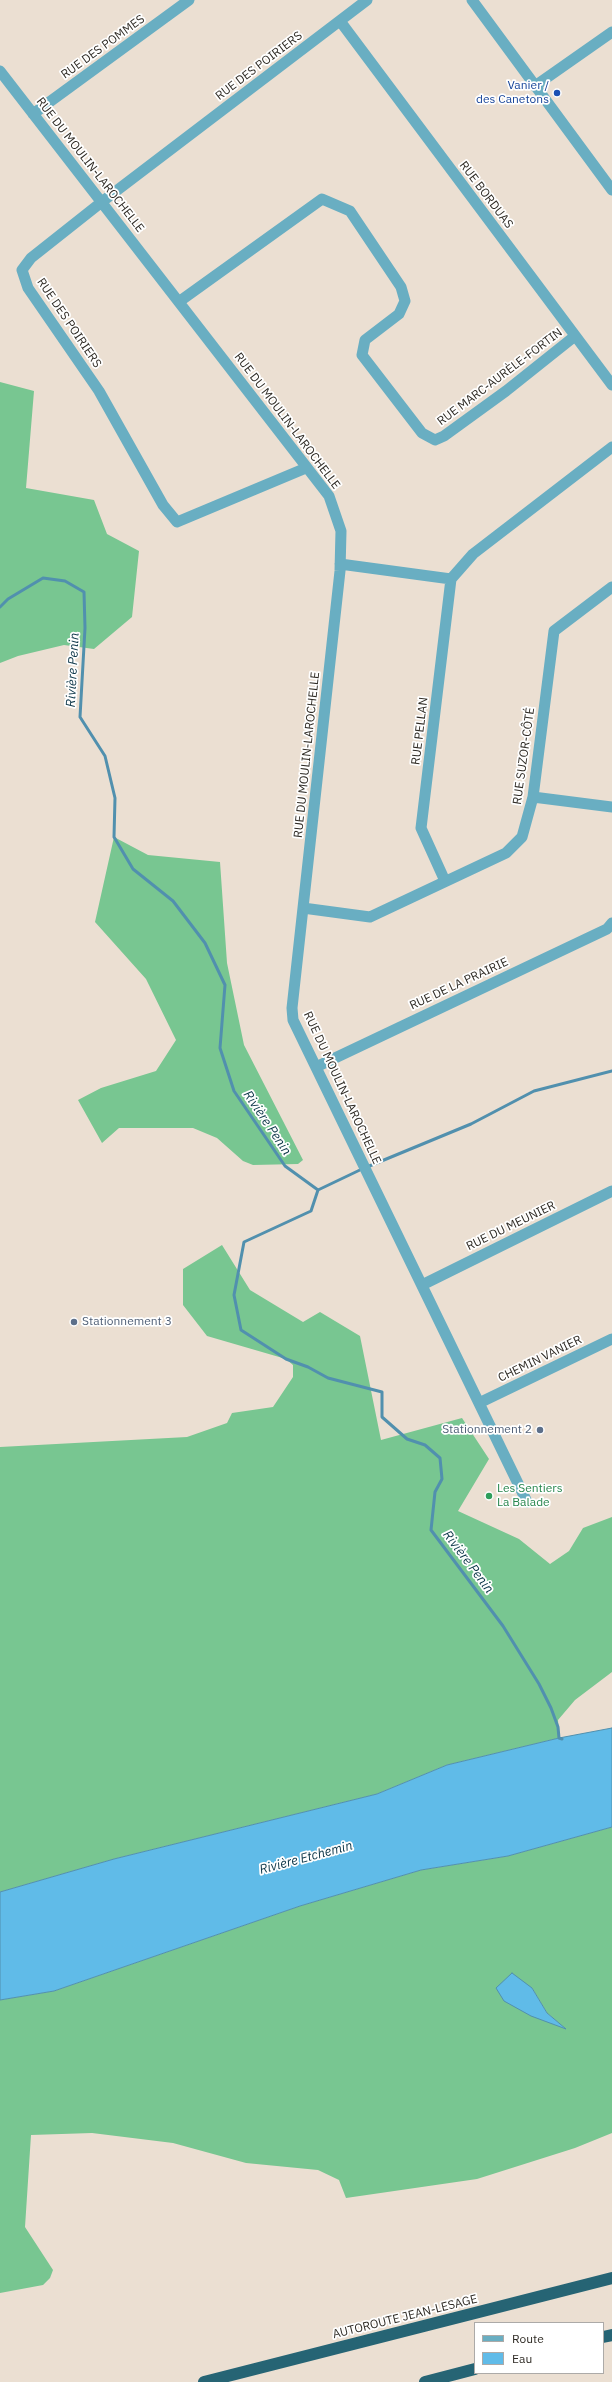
<!DOCTYPE html>
<html>
<head>
<meta charset="utf-8">
<style>
	body { margin:0 }
	#map { position:relative; width:612px; height:2382px; overflow:hidden; background:#ebdfd2; font-family:"IBM Plex Sans",sans-serif }
	canvas { display:block }
	.legend { position:absolute; left:474px; top:2322px; width:130px; height:52px; box-sizing:border-box; background:#fff; border:1px solid #acaaa8; margin:0; padding:5px 7px; list-style:none; font-size:12px; color:#2f2b25 }
	.legend li { display:flex; align-items:center; gap:8px; height:20px }
	.legend b { width:20px; border:1px solid #acaaa8 }
</style>
</head>
<body>
<div id="map">
<canvas width="612" height="2382"></canvas>
<ul class="legend">
<li><b style="height:5px;background:#69aec2"></b>Route</li>
<li><b style="height:11px;background:#60bbe8"></b>Eau</li>
</ul>
</div>
<script>
const ctx = document.querySelector('canvas').getContext('2d');
ctx.lineJoin = 'round';
function fillPath(path, color) {
  ctx.fillStyle = color;
  ctx.fill(path, 'evenodd');
}
function poly(rows) {
  const path = new Path2D();
  for (const r of rows) {
    path.moveTo(r[0], r[1]);
    for (let i = 2; i < r.length; i += 2) path.lineTo(r[i], r[i + 1]);
  }
  return path;
}
function stroke(path, color, width, dash) {
  ctx.strokeStyle = color;
  ctx.lineWidth = width;
  ctx.lineCap = dash ? 'butt' : 'round';
  ctx.setLineDash(dash || []);
  ctx.stroke(path);
}
function write(font, color, halo, rows, align = 'center') {
  ctx.font = font + ' "IBM Plex Sans",sans-serif';
  ctx.lineWidth = 3.5;
  ctx.setLineDash([]);
  ctx.textBaseline = 'middle';
  ctx.strokeStyle = halo;
  ctx.fillStyle = color;
  for (const [text, x, y, turn = 0] of rows) {
    ctx.save();
    ctx.translate(x, y);
    ctx.rotate((+turn || 0) * Math.PI / 180);
    ctx.textAlign = isNaN(turn) ? turn : align;
    if (halo) ctx.strokeText(text, 0, 0);
    ctx.fillText(text, 0, 0);
    ctx.restore();
  }
}
fillPath(poly([
	[0,382,34,391,26,488,94,500,107,534,139,551,132,617,94,649,64,645,18,656,0,663],
	[114,837,148,855,220,862,227,963,244,1045,303,1160,298,1164,253,1165,243,1161,217,1138,193,1128,119,1128,102,1143,78,1100,101,1088,156,1071,176,1040,146,979,95,922],
	[222,1245,250,1290,303,1322,320,1312,360,1336,381,1440,462,1418,489,1459,458,1511,519,1539,550,1564,569,1551,583,1528,612,1517,612,1672,575,1700,558,1720,559,1738,447,1765,377,1794,114,1859,0,1892,0,1447,187,1437,227,1423,232,1413,273,1407,293,1377,293,1365,286,1359,207,1336,183,1305,183,1269],
	[612,1827,612,2133,575,2148,477,2179,346,2198,339,2180,318,2170,246,2163,173,2143,92,2133,31,2135,25,2227,53,2270,50,2278,43,2285,0,2293,0,2000,54,1991,300,1906,421,1870,508,1856],
	[497,1988,532,1988,547,2013,564,2028]
]), '#78c691');
const water = poly([
	[612,1728,612,1827,508,1856,421,1870,300,1906,54,1991,0,2000,0,1892,114,1859,377,1794,447,1765,559,1738,612,1728],
	[512,1973,532,1988,547,2013,566,2029,531,2016,504,2001,496,1988,512,1973]
]);
fillPath(water, '#60bbe8');
stroke(water, '#5190ae', 1);
stroke(poly([
	[0,607,8,599,43,578,65,581,84,592,85,628,80,717,105,756,115,798,114,837,133,869,173,901,205,943,225,985,220,1048,234,1091,285,1166,318,1190,311,1211,244,1242,234,1295,241,1330,286,1359,308,1367,328,1378,382,1392,382,1417,407,1439,425,1445,440,1458,442,1479,435,1492,431,1530,503,1626,539,1684,551,1708,558,1727,559,1738,562,1739],
	[367,1167,471,1124,534,1091,612,1071],
	[318,1190,362,1169]
]), '#5190ae', 3);
stroke(poly([
	[340,21,612,385],
	[0,71,329,496,341,531,340,571,292,1008,293,1020,527,1502],
	[535,86,612,32],
	[33,114,189,0],
	[180,301,322,199,350,211,401,287,405,301,399,314,365,340,362,355,422,433,435,440,444,436,506,391,575,336],
	[306,468,177,522,163,505,99,391,28,288,22,270,31,258,103,201,367,0],
	[340,564,451,579],
	[533,797,612,807],
	[445,881,421,828,451,579,473,554,612,447],
	[303,908,370,917,506,853,522,837,533,797,554,631,612,587],
	[316,1067,607,929,612,923],
	[422,1285,612,1191],
	[479,1403,612,1339]
]), '#69aec2', 11);
stroke(poly([
	[472,0,612,190]
]), '#69aec2', 11);
stroke(poly([
	[603,2337,612,2335],
	[204,2382,612,2278],
	[425,2382,475,2369]
]), '#266474', 12);
for (const [x, y, r, color] of [
	[557,93,4,"#1a4fb4"],
	[74,1322,4,"#5c6f8a"],
	[540,1430,4,"#5c6f8a"],
	[489,1496,4,"#2e9e5b"]
]) {
  const dot = new Path2D();
  dot.arc(x, y, r, 0, 2 * Math.PI);
  ctx.fillStyle = color;
  ctx.fill(dot);
  stroke(dot, '#fff', 1.5);
}
write('12px', '#2f2b25', '#fff', [
	["RUE DES POMMES",103,47,-36],
	["RUE DES POIRIERS",259,66,-37],
	["RUE DU MOULIN-LAROCHELLE",90,165,52],
	["RUE BORDUAS",486,195,53],
	["RUE DES POIRIERS",69,323,56],
	["RUE MARC-AURÈLE-FORTIN",500,377,-37],
	["RUE DU MOULIN-LAROCHELLE",287,421,53],
	["RUE PELLAN",420,731,-83],
	["RUE DU MOULIN-LAROCHELLE",307,755,-84],
	["RUE SUZOR-CÔTÉ",524,756,-82],
	["RUE DE LA PRAIRIE",459,984,-25],
	["RUE DU MOULIN-LAROCHELLE",342,1088,65],
	["RUE DU MEUNIER",511,1226,-26],
	["CHEMIN VANIER",540,1359,-26],
	["AUTOROUTE JEAN-LESAGE",405,2317,-14]
]);
write('12px', '#164399', '#fff', [
	["Vanier /",549,86],
	["des Canetons",549,100]
], 'right');
write('12px', '#4e5e75', '#fff', [
	["Stationnement 3",82,1322],
	["Stationnement 2",532,1430,"right"]
], 'left');
write('12px', '#27864d', '#fff', [
	["Les Sentiers",497,1489],
	["La Balade",497,1503]
], 'left');
write('italic 13px', '#0c3648', '#fff', [
	["Rivière Penin",73,670,-87],
	["Rivière Penin",267,1123,56],
	["Rivière Penin",468,1562,53],
	["Rivière Etchemin",306,1858,-15]
]);
</script>
</body>
</html>
